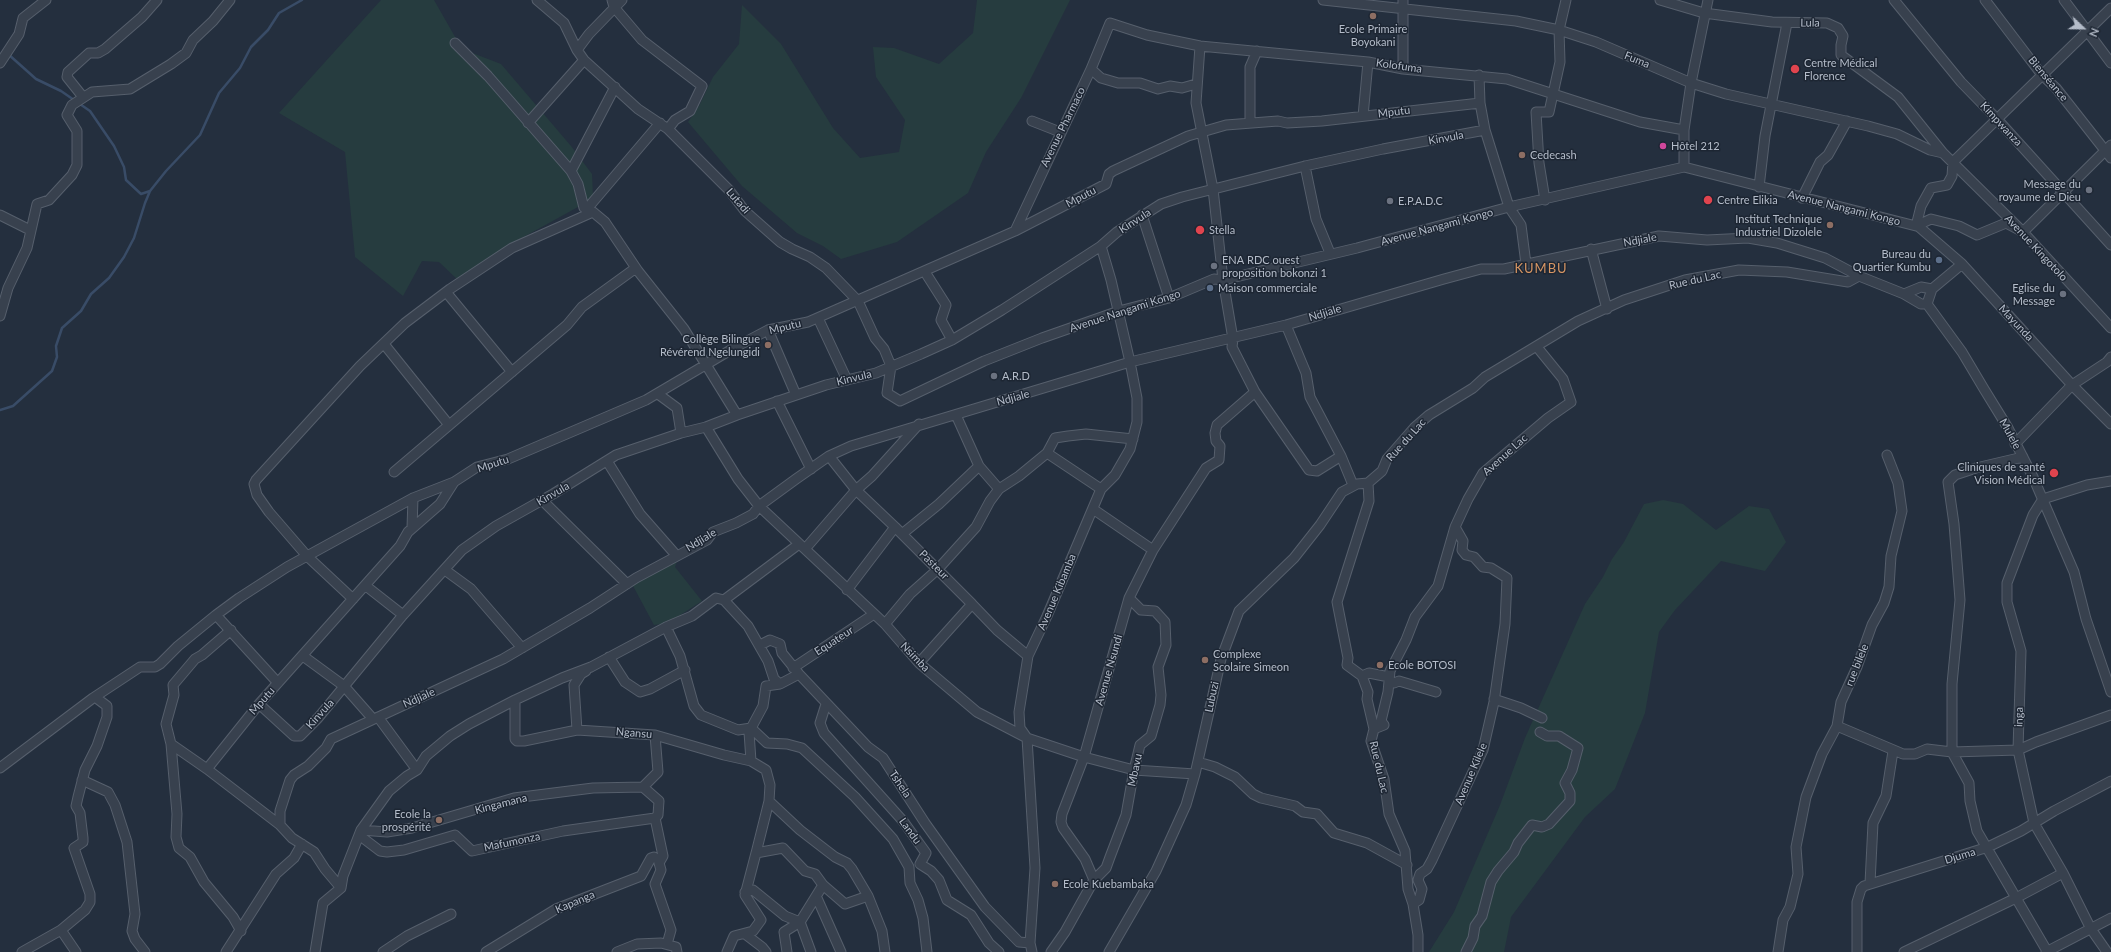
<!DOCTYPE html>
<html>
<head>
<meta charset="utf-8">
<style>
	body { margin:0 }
	#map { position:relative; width:2111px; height:952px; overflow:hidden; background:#242f3e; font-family:Lato,sans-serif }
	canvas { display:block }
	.north { position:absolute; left:2063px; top:8px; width:40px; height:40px; -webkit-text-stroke:3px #1d2633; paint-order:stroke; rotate:112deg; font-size:11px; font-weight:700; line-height:16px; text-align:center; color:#b4bcc9 }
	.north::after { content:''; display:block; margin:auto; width:14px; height:18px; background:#b4bcc9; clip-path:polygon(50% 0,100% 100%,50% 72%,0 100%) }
</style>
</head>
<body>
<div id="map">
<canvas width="2111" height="952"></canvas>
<div class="north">N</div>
</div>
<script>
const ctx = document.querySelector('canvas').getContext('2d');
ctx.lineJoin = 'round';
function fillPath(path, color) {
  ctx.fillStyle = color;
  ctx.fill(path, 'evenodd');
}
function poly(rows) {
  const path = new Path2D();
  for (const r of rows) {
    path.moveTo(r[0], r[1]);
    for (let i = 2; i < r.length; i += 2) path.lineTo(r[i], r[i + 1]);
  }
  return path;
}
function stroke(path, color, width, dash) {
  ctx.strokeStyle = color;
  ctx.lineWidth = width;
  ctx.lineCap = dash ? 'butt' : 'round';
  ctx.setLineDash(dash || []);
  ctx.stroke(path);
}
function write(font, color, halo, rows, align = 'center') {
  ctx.font = font + ' Lato,sans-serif';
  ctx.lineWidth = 3;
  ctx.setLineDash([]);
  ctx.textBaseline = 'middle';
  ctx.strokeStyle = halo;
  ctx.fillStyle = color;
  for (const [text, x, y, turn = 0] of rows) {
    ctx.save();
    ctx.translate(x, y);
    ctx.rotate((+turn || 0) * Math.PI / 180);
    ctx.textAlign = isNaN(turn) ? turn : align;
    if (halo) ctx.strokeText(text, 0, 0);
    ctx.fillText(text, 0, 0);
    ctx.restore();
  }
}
fillPath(poly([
	[381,0,434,0,462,49,501,64,571,146,592,174,593,196,578,207,509,245,460,282,439,262,422,261,403,296,355,257,345,152,279,113],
	[977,0,1070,0,1021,98,986,152,968,193,897,242,841,259,823,246,797,233,742,186,688,122,699,106,713,77,739,44,742,5,781,44,833,128,860,158,899,152,905,120,876,77,873,47,894,48,939,64,973,33],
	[1663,500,1683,504,1716,530,1749,506,1769,509,1786,542,1765,571,1721,561,1675,610,1659,632,1645,713,1615,789,1585,817,1511,917,1504,952,1429,952,1454,912,1500,805,1525,738,1585,604,1603,577,1612,559,1624,542,1644,504],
	[676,557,677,561,675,567,702,601,668,623,654,625,632,584]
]), '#263c3f');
stroke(poly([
	[8,54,36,79,61,91,90,111,114,146,124,167,126,180,141,194,150,191],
	[0,410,13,406,52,371,57,357,56,346,62,328,81,311,91,294,109,278,124,257,134,238,145,203,150,191,166,171,200,135,219,93,240,68,251,47,268,30,279,13,302,0]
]), '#394c67', 2.5);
const minor = poly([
	[537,0,564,23,577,50,584,60,638,109,668,129,729,190,745,211,780,242,792,249,810,257,826,268,858,301,875,338,884,349,891,366,887,393,900,401,984,361,1042,338,1119,311,1169,298,1214,279,1223,280,1357,248,1509,207,1684,167,1916,226,1931,219,1959,226,1977,235,2006,223,2023,232,2111,145],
	[612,0,614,7,642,40,702,86,690,111,675,120,668,129],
	[1323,0,1516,21,1559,30,1596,42,1691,83,1726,94,1868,126,1897,134,1930,150,1943,153],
	[1660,0,1704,13,1772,22,1827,23,1838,28,1843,36,1841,45,1841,55,1898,97,1943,153,2023,232,2111,328],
	[1894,0,1961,82,1997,119,2111,245],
	[1985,0,2042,75,2056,88,2111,158],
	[2064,0,2111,63],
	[455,43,488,76,571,171,578,184,584,208,593,212,605,222,638,271,684,329,737,415],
	[1200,46,1196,103,1213,189,1223,280,1233,339,1232,347,1255,392,1309,470,1317,471,1341,456],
	[577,50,589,34,622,0],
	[0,63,19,34,23,18,46,0],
	[1091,69,1101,78,1118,83,1140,83,1158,89,1170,86,1182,88,1196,84],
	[1403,69,1403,0],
	[1479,75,1480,103,1485,130,1509,207,1521,225,1526,264],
	[83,97,67,77,68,72,89,53,98,53,105,49,142,17,157,0],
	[1363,116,1368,62],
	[1032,121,1060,132],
	[528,123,584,60],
	[1250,123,1250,67,1257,51],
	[1305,166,1316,219,1330,253],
	[1684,167,1684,130,1691,83,1708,0],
	[571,171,615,87],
	[1759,187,1765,136,1787,23],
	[1802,198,1820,162,1828,155,1847,121],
	[1545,200,1539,163,1536,112,1549,112,1560,62,1559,30,1566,0],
	[586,210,660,123],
	[0,215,30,230],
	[1142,215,1169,298],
	[1916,226,1921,206,1931,188,1947,185,1952,176,1953,162,2111,8],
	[1918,226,1962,264,2072,385,2111,424],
	[1015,231,1091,69,1110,23,1147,35,1200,46,1368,62,1403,69,1507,79,1640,122,1684,130],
	[1591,249,1607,309],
	[925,272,946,305,941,320,952,340],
	[446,292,512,372],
	[1904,294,1921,287,1932,289],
	[1927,304,1932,289,1962,264],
	[0,316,8,288,27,248,37,204,49,200,72,175,77,165,77,131,67,115,72,105,92,92,130,89,171,64,186,53,193,40,213,21,230,0],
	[818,318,847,380],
	[1286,325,1306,373,1310,397,1341,456,1353,485],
	[768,330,796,395],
	[384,344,449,425],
	[658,394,677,408,681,433],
	[777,401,811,469],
	[956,415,979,466,999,489],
	[706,427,738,479,759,506,885,624,919,663,977,712,1027,738,1084,757,1134,770,1195,774],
	[2015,444,2072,385,2107,362,2111,357],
	[1047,453,1055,438,1068,436,1086,434,1133,439],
	[829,456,856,490,895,527,847,590],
	[2023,457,1976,468,1955,475,1948,482,1954,524,1960,600,1952,684,1952,752,1969,783,1970,801,1977,831,2047,951],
	[607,461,640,514,676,555],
	[394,472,567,325,582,307,633,270,638,271],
	[542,500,627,584],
	[1093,509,1153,550],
	[895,527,972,604],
	[412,528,413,498],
	[902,534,939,504,979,466],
	[805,549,856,490,872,476,919,424],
	[445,570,471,589,522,648],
	[366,586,403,615],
	[353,599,307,556,269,512,257,495,254,484,256,480,360,366,405,323,450,289,512,248,593,212],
	[724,600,748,626,768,661,774,679,780,684],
	[885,624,910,594,938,569,976,527,990,501,999,489,1019,476,1047,453,1101,489],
	[666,627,680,656,694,706,701,715,738,730,751,728,767,743,787,744,802,748,855,797,893,839,909,867,910,883,918,900,923,918,927,952],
	[231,630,202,655,195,659,173,685,174,695,166,724,171,744,177,814,176,837,179,848,190,857,204,882,233,917,241,931],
	[760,645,770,640,780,644,782,653,799,674,868,747,883,758,925,823,985,907,1019,942,1030,943],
	[303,656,344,686,373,719],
	[609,657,625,682,640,692,650,689,685,670],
	[919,663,972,604,997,630,1028,656],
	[793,668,874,614],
	[1362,676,1369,673,1389,677],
	[1390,682,1394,683,1399,681,1436,692],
	[278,683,216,615,239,598,287,567,413,498,454,482],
	[1494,699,1521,708,1542,718],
	[515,700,515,739,517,741,524,741,577,730,655,735,724,755,751,761],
	[259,704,294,736,300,736,318,718,403,615,462,550,496,526,553,494,616,455,681,433,706,427,737,415,826,385,876,373,921,354,952,340,1002,310,1101,246,1117,232,1161,204,1182,197,1305,166,1383,149,1485,130],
	[826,704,820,723,824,733,903,821,926,853,920,864,931,871,939,880,947,900,971,915,989,943,999,952],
	[378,717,417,770],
	[1837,726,1903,754,1915,754,1927,749,1952,752,2018,750,2036,742,2111,715],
	[1374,729,1384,725,1381,721,1388,692,1390,671,1406,640,1415,617,1438,586,1455,527],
	[577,730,574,685,581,674,586,671],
	[655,735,658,772,643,787,659,801,658,815,655,818,663,856,659,863,661,870,655,884,671,930,667,944],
	[171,744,207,769,280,825,292,838,314,852,325,869,341,888],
	[1198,762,1215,767,1235,777,1253,794,1261,798,1295,806,1303,812,1317,814,1334,833,1367,843,1407,865],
	[0,768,93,698,140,667,155,667,160,664,178,646,216,615],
	[207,769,259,704,400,546,408,532,440,504,454,482,477,467,508,459,646,400,734,348,768,330,808,322,1015,231,1106,184,1109,174,1113,171,1188,136,1226,125,1278,121,1287,123,1322,121,1480,103],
	[82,780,108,792,115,805,127,842,135,914,132,931,135,939,145,952],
	[769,801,800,830,835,857,847,863,852,869,868,896,882,931,885,952],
	[280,825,280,811,290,780,294,775,308,766,326,748,331,739,503,659,590,608,636,578,707,540,713,532,736,523,753,514,759,506,796,479,829,456,851,446,1130,362,1286,325,1444,279,1481,269,1504,269,1659,236,1707,240,1748,238,1777,243,1825,258,1859,276,1904,294,1921,304,1927,304,1962,352,1984,389,2008,428,2033,477,2074,572,2086,619,2111,692],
	[361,830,387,832,412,828,514,798,593,788,643,787],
	[359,835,380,851,387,852,404,850,455,835,472,851,563,831,655,818],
	[756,853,769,801,770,785,766,770,751,761,749,732,763,706,766,686,780,684,799,674],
	[1094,880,1085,859,1063,828,1061,822,1062,814,1084,757,1129,598,1153,550,1206,468,1219,460,1220,446,1216,441,1215,433,1217,425,1255,392],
	[1870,883,1873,823,1886,796,1893,751],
	[745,892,753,890,785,916,800,922,811,952],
	[817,898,841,952],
	[1413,904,1419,900,1422,889,1418,880,1420,874,1427,869,1432,860,1483,750,1494,702,1505,624,1507,578,1491,568,1483,567,1474,557,1466,555,1462,550,1463,541,1455,527,1468,499,1483,473,1548,418,1571,402,1563,379,1537,347],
	[61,930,76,952],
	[745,934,762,947,766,952],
	[22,952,61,930,85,910,90,902,90,894,74,848,83,842,83,838,80,813,76,806,78,797,85,770,97,746,107,717,107,706,95,697],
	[226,952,276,874,294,858,302,844],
	[315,952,323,903,341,888,343,876,361,830,389,791,407,776,417,770,426,756,450,736,469,724,515,700,562,678,591,667,666,627,692,616,716,598,724,600,799,544],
	[383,952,407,936,451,914],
	[486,952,556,909,641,876,651,858,654,857,660,861],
	[617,952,637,944,661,943,676,947,677,952],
	[727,952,734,936,753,931,761,920,745,895,756,853,783,848,805,871,815,874,823,885,845,904,868,896],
	[787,952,784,932,800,922,823,885],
	[1032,952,1030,943,1035,868,1027,738,1020,728,1019,712,1028,656,1047,616,1101,489,1115,475,1130,449,1137,422,1137,398,1130,362,1111,280,1101,246],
	[1051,952,1065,932,1094,880,1106,868,1110,857,1126,815,1134,770,1140,745,1151,736,1160,705,1161,695,1158,667,1166,645,1165,622,1155,611,1141,610,1129,598],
	[1109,952,1156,871,1186,805,1195,774,1221,659,1239,611,1294,558,1320,525,1342,492,1357,484,1368,483],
	[1418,952,1418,935,1413,904,1408,889,1405,851,1389,814,1384,779,1371,741,1374,729,1367,699,1368,692,1362,676,1347,665,1348,658,1337,602,1369,501,1368,483,1382,471,1387,459,1414,428,1429,415,1473,388,1485,377,1578,321,1624,300,1685,280,1739,270,1787,272,1848,282,1859,276],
	[1466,952,1473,938,1475,926,1482,916,1491,882,1498,871,1514,852,1518,843,1532,825,1542,827,1549,824,1570,801,1570,793,1565,783,1572,770,1578,748,1559,736,1547,736,1540,732],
	[1778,952,1783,920,1790,907,1798,874,1796,847,1806,797,1822,754,1837,726,1841,702,1857,667,1872,625,1884,603,1889,587,1891,556,1902,511,1898,483,1887,455],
	[1857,952,1857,902,1861,889,1864,886,1988,847,2021,831,2054,811,2111,781],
	[1904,952,2016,898,2063,873],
	[2046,952,2111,918],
	[2107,952,2091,929,2063,873,2034,823,2018,750,2021,651,2007,602,2007,583,2033,515,2043,499,2087,485,2111,481]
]);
stroke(minor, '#565f6c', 11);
stroke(minor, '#38414e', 9);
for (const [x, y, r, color] of [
	[1373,16,4,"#8d6e63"],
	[1795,69,5,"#e0444e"],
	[1663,146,4,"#d1479c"],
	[1522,155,4,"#8d6e63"],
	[2089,190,4,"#6b7280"],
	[1708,200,5,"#e0444e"],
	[1390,201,4,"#6b7280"],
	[1830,225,4,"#8d6e63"],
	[1200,230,5,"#e0444e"],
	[1939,260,4,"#5c6f8a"],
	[1214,266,4,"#6b7280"],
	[1210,288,4,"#5c6f8a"],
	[2063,294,4,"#6b7280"],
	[768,345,4,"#8d6e63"],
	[994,376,4,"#6b7280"],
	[2054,473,5,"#e0444e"],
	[1205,660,4,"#8d6e63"],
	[1380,665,4,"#8d6e63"],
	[439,820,4,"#8d6e63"],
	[1055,884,4,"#8d6e63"]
]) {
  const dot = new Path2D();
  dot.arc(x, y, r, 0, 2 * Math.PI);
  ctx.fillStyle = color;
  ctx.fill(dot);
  stroke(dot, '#1d2633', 1.5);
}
write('11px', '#b4bcc9', '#1d2633', [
	["Lula",1810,23,1],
	["Fuma",1637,60,22],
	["Kolofuma",1399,66,8],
	["Bienséance",2048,79,50],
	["Mputu",1394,112,-7],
	["Kimpwanza",2001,124,47],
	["Avenue Pharmaco",1063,127,-64],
	["Kinvula",1446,138,-10],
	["Mputu",1081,197,-28],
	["Lutadi",738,201,49],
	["Avenue Nangami Kongo",1844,208,14],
	["Kinvula",1135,221,-33],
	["Avenue Nangami Kongo",1437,227,-15],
	["Ndjiale",1640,240,-10],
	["Avenue Kingotolo",2036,248,47],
	["Rue du Lac",1695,280,-13],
	["Avenue Nangami Kongo",1125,311,-18],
	["Ndjiale",1325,313,-17],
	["Mayunda",2016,323,47],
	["Mputu",785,327,-14],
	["Kinvula",854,378,-14],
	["Ndjiale",1013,398,-15],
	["Mulele",2010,434,61],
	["Rue du Lac",1406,440,-48],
	["Avenue Lac",1505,455,-42],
	["Mputu",493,464,-18],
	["Kinvula",553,494,-30],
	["Ndjiale",701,540,-31],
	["Pasteur",934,565,45],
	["Avenue Kibamba",1057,592,-67],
	["Equateur",834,641,-33],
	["Nsimba",915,657,46],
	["rue bilele",1857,665,-68],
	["Avenue Nsundi",1109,670,-74],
	["Lubuzi",1212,697,-78],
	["Ndjiale",419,698,-24],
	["Mputu",262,701,-49],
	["Kinvula",320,714,-48],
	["inga",2019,717,-89],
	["Ngansu",634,733,5],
	["Rue du Lac",1379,767,77],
	["Mbavu",1135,770,-78],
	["Avenue Kilele",1471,774,-67],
	["Tshela",900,784,56],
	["Kingamana",501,804,-14],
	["Landu",910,831,54],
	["Mafumonza",512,842,-12],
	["Djuma",1960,856,-17],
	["Kapanga",575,902,-23]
]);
write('11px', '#b4bcc9', '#1d2633', [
	["Ecole Primaire",1373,29,"center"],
	["Boyokani",1373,42,"center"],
	["Centre Médical",1804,63],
	["Florence",1804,76],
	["Hôtel 212",1671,146],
	["Cedecash",1530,155],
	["Message du",2081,184,"right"],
	["royaume de Dieu",2081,197,"right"],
	["Centre Elikia",1717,200],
	["E.P.A.D.C",1398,201],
	["Institut Technique",1822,219,"right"],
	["Industriel Dizolele",1822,232,"right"],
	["Stella",1209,230],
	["Bureau du",1931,254,"right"],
	["Quartier Kumbu",1931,267,"right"],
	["ENA RDC ouest",1222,260],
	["proposition bokonzi 1",1222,273],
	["Maison commerciale",1218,288],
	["Eglise du",2055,288,"right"],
	["Message",2055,301,"right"],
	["Collège Bilingue",760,339,"right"],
	["Révérend Ngelungidi",760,352,"right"],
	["A.R.D",1002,376],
	["Cliniques de santé",2045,467,"right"],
	["Vision Médical",2045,480,"right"],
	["Complexe",1213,654],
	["Scolaire Simeon",1213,667],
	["Ecole BOTOSI",1388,665],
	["Ecole la",431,814,"right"],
	["prospérité",431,827,"right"],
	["Ecole Kuebambaka",1063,884]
], 'left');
ctx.letterSpacing = '1px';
write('13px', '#d59563', '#1d2633', [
	["KUMBU",1541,269]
]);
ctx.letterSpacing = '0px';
</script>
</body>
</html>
